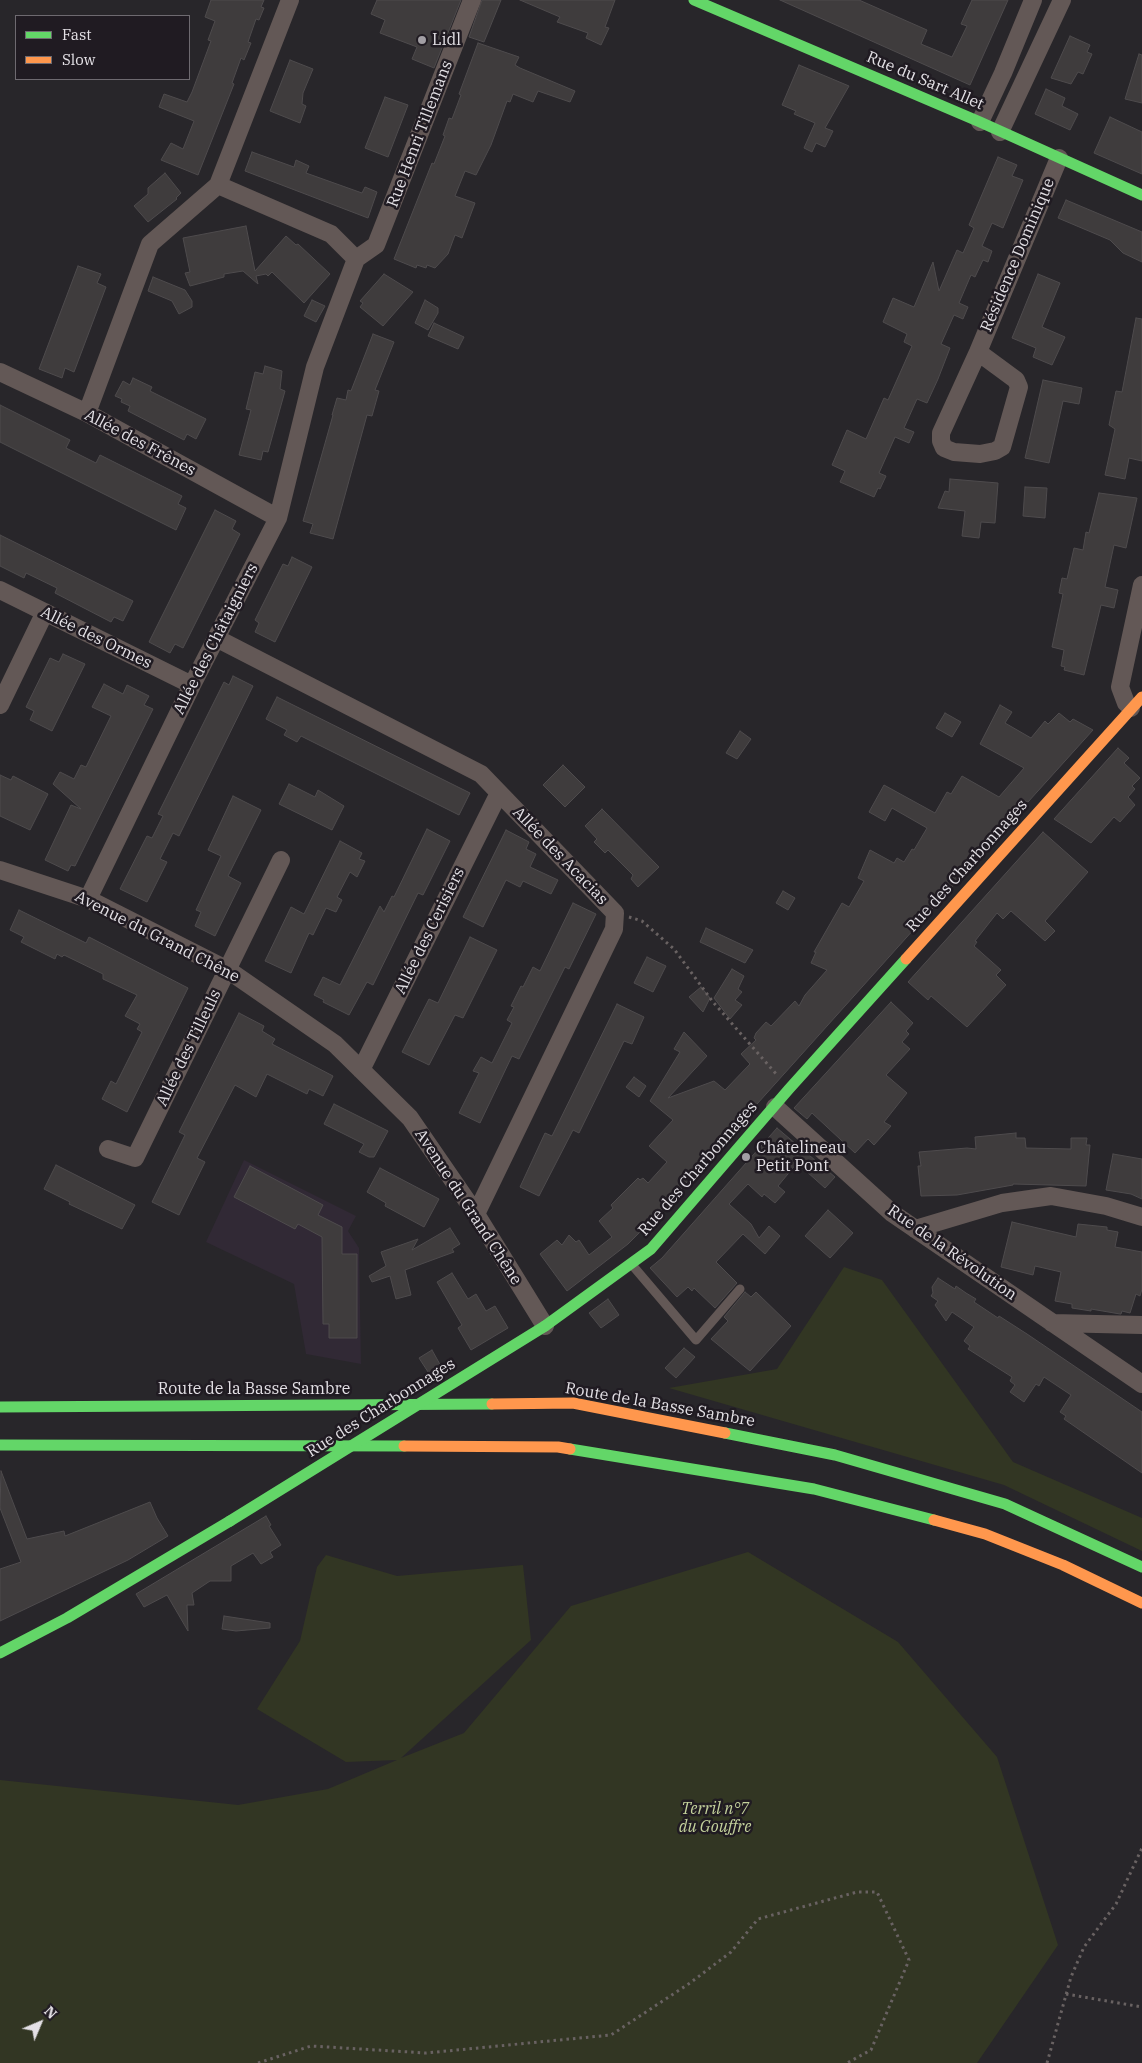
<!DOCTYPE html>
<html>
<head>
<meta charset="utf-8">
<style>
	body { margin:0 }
	#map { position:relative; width:1142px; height:2063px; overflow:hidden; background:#28262a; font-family:"IBM Plex Serif",serif }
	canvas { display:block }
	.legend { position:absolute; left:15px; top:15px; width:175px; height:65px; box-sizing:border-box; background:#201b22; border:1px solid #6e6a70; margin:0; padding:6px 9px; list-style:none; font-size:15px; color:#e3e0e5 }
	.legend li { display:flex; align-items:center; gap:10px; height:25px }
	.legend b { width:25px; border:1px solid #6e6a70 }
	.north { position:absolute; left:15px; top:1998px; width:50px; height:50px; -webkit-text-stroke:4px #201b22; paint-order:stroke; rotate:45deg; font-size:14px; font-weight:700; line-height:20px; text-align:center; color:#e3e0e5 }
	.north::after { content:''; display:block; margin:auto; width:18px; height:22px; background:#e3e0e5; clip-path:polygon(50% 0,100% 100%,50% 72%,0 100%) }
</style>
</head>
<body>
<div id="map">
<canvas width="1142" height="2063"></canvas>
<ul class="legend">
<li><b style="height:6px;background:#63d668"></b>Fast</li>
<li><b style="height:6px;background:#ff974d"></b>Slow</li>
</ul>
<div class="north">N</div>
</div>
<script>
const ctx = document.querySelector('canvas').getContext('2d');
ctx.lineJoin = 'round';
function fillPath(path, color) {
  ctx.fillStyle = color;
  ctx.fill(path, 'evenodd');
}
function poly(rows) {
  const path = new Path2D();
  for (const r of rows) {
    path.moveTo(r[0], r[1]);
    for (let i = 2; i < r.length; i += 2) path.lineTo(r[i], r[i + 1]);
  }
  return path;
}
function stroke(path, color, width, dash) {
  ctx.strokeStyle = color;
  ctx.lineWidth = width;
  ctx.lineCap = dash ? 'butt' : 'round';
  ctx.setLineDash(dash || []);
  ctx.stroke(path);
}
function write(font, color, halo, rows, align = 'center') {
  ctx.font = font + ' "IBM Plex Serif",serif';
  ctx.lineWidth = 5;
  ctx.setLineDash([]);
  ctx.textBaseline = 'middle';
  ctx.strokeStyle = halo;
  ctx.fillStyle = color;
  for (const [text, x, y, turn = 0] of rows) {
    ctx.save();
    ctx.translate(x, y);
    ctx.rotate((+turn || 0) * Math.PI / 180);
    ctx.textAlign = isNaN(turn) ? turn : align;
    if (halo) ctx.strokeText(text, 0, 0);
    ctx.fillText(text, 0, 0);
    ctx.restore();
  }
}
fillPath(poly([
	[244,1160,356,1216,348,1231,359,1248,361,1364,306,1354,294,1284,206,1242]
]), '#312935');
fillPath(poly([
	[844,1267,882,1280,1013,1462,1142,1518,1142,1551,1004,1485,669,1388,777,1369],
	[748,1552,898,1642,997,1757,1058,1945,977,2063,0,2063,0,1780,238,1805,328,1789,397,1760,346,1762,257,1709,300,1641,317,1567,326,1555,397,1576,523,1565,531,1640,401,1758,464,1733,571,1606]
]), '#323623');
const building = poly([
	[211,0,264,0,261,7,264,8,259,20,256,19,248,42,251,43,244,60,241,58,232,83,234,84,198,175,161,160,171,143,183,149,194,121,159,107,164,94,187,102,192,92,211,41,208,40,215,21,205,17,211,0],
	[377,0,461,0,434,68,412,59,417,47,380,33,385,20,371,14,377,0],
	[482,0,501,0,484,42,469,37,482,0],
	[520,0,615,0,605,27,609,28,601,45,586,38,588,33,557,22,560,17,520,0],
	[780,0,859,0,927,30,921,44,952,57,967,26,961,24,972,0,1008,0,970,85,780,0],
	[1070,36,1090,45,1087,52,1092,54,1083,74,1078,72,1071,84,1051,78,1070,36],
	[478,43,519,57,515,65,520,68,575,91,570,102,538,91,533,102,513,94,510,102,507,101,491,145,476,175,465,171,455,196,475,203,462,238,455,235,448,254,435,268,427,265,426,268,417,265,416,268,394,259,432,163,434,164,445,136,443,135,449,118,452,119,461,95,459,94,478,43],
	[1139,54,1142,55,1142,103,1125,99,1139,54],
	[290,60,313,69,303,93,302,104,306,106,300,123,270,111,290,60],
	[799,65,849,86,825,128,833,131,825,147,816,143,812,152,804,148,815,123,794,114,796,111,782,105,799,65],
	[1046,89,1065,98,1062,106,1078,114,1070,130,1035,114,1046,89],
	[385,97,408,105,388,157,365,148,385,97],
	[1110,117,1142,132,1142,174,1094,153,1110,117],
	[252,152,294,167,296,160,309,166,306,173,362,193,365,187,377,192,368,218,245,171,252,152],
	[998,157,1017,165,1012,176,1023,180,1003,228,992,223,982,246,992,251,988,262,983,260,975,277,971,275,959,303,968,307,963,319,954,315,941,344,950,348,938,379,927,403,917,399,904,428,914,432,909,443,895,437,879,473,886,476,880,489,878,488,874,497,840,482,845,471,832,465,847,430,866,439,884,398,888,400,912,346,904,342,907,334,883,322,893,298,914,307,933,262,939,291,957,250,963,253,974,228,969,225,998,157],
	[165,173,181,193,176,198,177,199,148,222,134,206,148,194,148,188,165,173],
	[1066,200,1142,232,1142,262,1123,253,1110,240,1058,218,1066,200],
	[246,226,255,271,286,236,296,245,298,244,330,274,304,303,272,272,268,276,266,274,256,276,258,284,243,271,224,274,224,277,190,286,185,273,190,272,183,238,246,226],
	[78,266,101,274,97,283,106,287,74,372,65,368,62,378,39,369,78,266],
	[384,274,413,292,383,326,360,307,363,303,360,301,384,274],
	[1038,274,1060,283,1042,327,1065,337,1052,365,1033,357,1036,348,1012,338,1038,274],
	[153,277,185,290,192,301,192,307,179,314,172,301,148,291,153,277],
	[312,300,325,306,316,322,304,316,312,300],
	[425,300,438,308,438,313,428,330,415,323,425,300],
	[1136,318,1142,319,1142,461,1129,458,1125,479,1105,475,1115,429,1109,425,1116,391,1122,392,1136,318],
	[434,323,464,337,458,349,428,336,434,323],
	[373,334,394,342,375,390,379,391,372,416,367,415,333,539,310,533,313,524,303,521,333,415,332,415,337,398,346,400,348,390,351,391,373,334],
	[265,366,282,371,280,389,285,391,268,452,263,451,261,460,239,455,251,410,246,409,255,372,263,374,265,366],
	[133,378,152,387,150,391,206,419,196,439,187,434,184,440,128,411,130,406,121,402,122,399,115,396,123,381,130,385,133,378],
	[1043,380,1082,388,1079,404,1063,401,1049,463,1025,458,1043,380],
	[0,405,70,440,66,448,96,463,100,455,182,496,178,504,186,508,176,530,0,442,0,405],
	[950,479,998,483,995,523,981,522,979,538,962,536,965,511,938,508,945,491,949,492,950,479],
	[1025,487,1047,488,1045,518,1023,516,1025,487],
	[1099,493,1137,498,1126,548,1114,545,1105,587,1118,590,1114,608,1101,605,1084,675,1064,670,1065,667,1061,666,1064,650,1052,647,1063,594,1059,593,1062,578,1067,579,1074,548,1083,550,1086,532,1089,533,1099,493],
	[215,510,236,521,232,529,240,534,183,648,175,644,170,653,149,642,215,510],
	[0,535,133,601,123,621,114,617,111,622,55,593,57,588,26,573,24,578,0,566,0,535],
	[292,557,312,567,275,642,255,632,259,623,255,620,283,564,288,566,292,557],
	[63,654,85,664,52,731,30,720,34,711,26,707,50,658,59,662,63,654],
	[233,676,253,686,179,836,173,833,160,859,167,862,147,902,120,889,147,836,152,838,163,816,158,814,224,682,229,685,233,676],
	[104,684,123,694,127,685,149,696,144,705,153,709,75,866,71,865,68,871,45,860,71,805,81,809,53,784,60,772,74,779,81,765,86,767,111,716,92,707,104,684],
	[277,697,470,793,459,815,301,736,297,742,284,735,287,730,266,719,277,697],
	[1000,705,1012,712,1005,723,1031,738,1045,721,1048,724,1059,713,1070,722,1073,719,1093,730,1028,802,1025,801,1018,810,1020,811,661,1211,628,1244,567,1291,540,1254,557,1240,562,1245,569,1235,576,1242,579,1240,589,1255,612,1237,599,1221,613,1208,611,1205,638,1178,640,1180,643,1178,648,1183,667,1162,649,1146,673,1120,650,1101,680,1052,674,1049,684,1032,707,1056,668,1098,714,1081,725,1090,750,1064,741,1054,756,1040,754,1038,756,1033,766,1022,771,1026,795,1001,799,1006,805,995,827,970,811,963,816,952,814,952,842,903,849,907,864,881,858,878,870,850,894,863,897,858,904,862,912,849,914,850,927,828,892,808,885,821,869,812,884,785,935,813,947,792,951,794,962,776,999,797,1024,768,980,744,1000,705],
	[945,713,961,722,952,737,936,728,945,713],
	[740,731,751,739,737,759,726,753,740,731],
	[1118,748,1129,758,1124,763,1140,778,1132,786,1135,789,1128,797,1135,805,1120,822,1114,817,1091,843,1054,819,1118,748],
	[563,765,585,787,565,807,543,785,563,765],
	[0,775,11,780,13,776,48,794,30,830,0,816,0,775],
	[289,784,315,797,318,790,344,806,332,830,279,804,289,784],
	[233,796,261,810,228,876,241,883,215,936,195,926,201,912,196,910,221,856,208,850,233,796],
	[602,809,659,867,638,887,631,879,633,875,608,850,605,853,594,842,597,839,585,826,602,809],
	[427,829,450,841,423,895,418,893,373,985,367,982,349,1015,323,1002,324,1000,314,995,323,977,340,985,380,906,384,912,392,896,394,897,427,829],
	[506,830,529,842,526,849,536,854,530,867,558,880,551,894,523,881,520,887,506,880,483,927,463,917,506,830],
	[1043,832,1088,872,1045,921,1055,931,1045,941,1011,911,1003,919,997,913,975,941,977,942,974,946,1001,970,996,975,1006,985,967,1027,931,996,928,1000,908,982,1043,832],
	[340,841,362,853,359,859,365,861,357,877,350,872,337,897,342,900,336,912,326,908,313,935,309,933,291,973,265,961,291,907,304,914,340,841],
	[783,891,795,898,788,910,776,903,783,891],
	[573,903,596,914,569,969,565,967,519,1059,512,1056,480,1123,459,1113,479,1073,473,1071,481,1057,492,1063,512,1023,507,1020,514,1007,511,1006,521,986,523,987,533,967,540,971,573,903],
	[19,910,86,943,89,937,188,988,127,1112,102,1099,111,1081,116,1084,142,1032,137,1029,140,1024,125,1016,137,995,103,979,103,974,64,955,62,957,57,954,55,959,21,942,24,937,10,930,19,910],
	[706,928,753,950,745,963,700,942,706,928],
	[470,937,497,950,463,1018,455,1015,429,1065,402,1052,429,999,438,1003,470,937],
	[647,957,666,966,653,992,634,983,647,957],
	[732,969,744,976,738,989,742,992,735,1000,742,1005,730,1019,714,998,732,969],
	[701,987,710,998,703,1012,689,997,701,987],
	[891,1002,913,1023,906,1031,909,1034,902,1042,910,1049,886,1075,907,1093,884,1122,891,1126,874,1145,868,1139,855,1153,812,1113,807,1119,794,1108,891,1002],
	[617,1004,644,1017,632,1044,624,1041,579,1133,573,1130,539,1196,520,1187,545,1133,552,1136,617,1004],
	[239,1013,264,1026,262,1031,275,1039,272,1044,333,1076,323,1096,309,1089,307,1094,267,1074,256,1097,235,1085,197,1158,205,1162,179,1215,152,1202,185,1135,179,1132,239,1013],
	[634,1077,646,1086,639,1097,626,1087,634,1077],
	[334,1104,388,1131,374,1157,369,1157,359,1152,364,1144,324,1124,334,1104],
	[777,1128,835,1177,825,1188,797,1163,778,1186,785,1192,775,1203,764,1194,762,1197,748,1184,729,1204,751,1224,759,1238,769,1226,780,1236,765,1254,743,1234,716,1262,737,1283,715,1308,694,1288,692,1291,688,1287,677,1297,650,1268,662,1258,777,1128],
	[1016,1133,1016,1138,1025,1138,1026,1148,1071,1149,1071,1138,1087,1138,1086,1145,1090,1145,1086,1186,1013,1184,1013,1185,957,1195,921,1196,918,1166,921,1166,919,1152,967,1148,976,1149,975,1137,1016,1133],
	[1113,1154,1142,1159,1142,1199,1131,1194,1106,1190,1113,1154],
	[56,1165,135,1205,122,1229,69,1204,70,1202,44,1189,56,1165],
	[250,1166,323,1205,318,1215,342,1227,342,1254,357,1254,357,1338,329,1338,329,1324,323,1324,322,1237,298,1224,295,1229,234,1197,250,1166],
	[380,1168,439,1199,424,1227,385,1206,386,1203,367,1192,380,1168],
	[828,1210,853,1233,830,1258,805,1236,828,1210],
	[1012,1222,1076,1237,1078,1224,1107,1227,1107,1230,1118,1232,1115,1247,1142,1252,1142,1289,1140,1296,1136,1294,1130,1313,1122,1311,1121,1314,1120,1314,1091,1309,1091,1311,1072,1308,1072,1304,1055,1301,1061,1272,1035,1266,1033,1275,1001,1267,1012,1222],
	[450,1228,460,1244,452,1249,454,1252,405,1270,411,1295,396,1299,390,1276,372,1282,369,1276,386,1266,381,1252,418,1239,412,1250,450,1228],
	[452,1273,468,1299,476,1294,486,1311,495,1306,508,1328,471,1350,458,1328,462,1325,437,1282,452,1273],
	[938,1278,955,1289,956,1286,966,1293,976,1299,974,1302,998,1318,999,1316,1027,1334,1142,1412,1142,1473,1064,1419,1066,1416,1060,1412,1071,1395,1044,1377,1039,1386,1036,1384,1024,1402,1010,1392,1015,1385,1010,1381,1012,1377,968,1349,970,1346,964,1341,974,1327,952,1312,946,1321,935,1305,938,1301,931,1296,933,1293,932,1287,938,1278],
	[745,1292,751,1297,756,1292,791,1326,750,1371,711,1339,728,1321,724,1317,745,1292],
	[608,1299,619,1315,601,1328,589,1313,608,1299],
	[684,1348,695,1357,676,1378,665,1368,684,1348],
	[432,1350,442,1368,430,1375,419,1358,432,1350],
	[1,1471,27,1539,64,1531,65,1536,150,1502,157,1518,168,1536,128,1560,0,1621,0,1569,21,1562,0,1508,1,1471],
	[266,1516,271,1525,269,1526,281,1545,270,1552,273,1557,261,1564,253,1553,231,1566,231,1581,210,1581,192,1593,194,1605,187,1605,188,1631,167,1595,144,1607,136,1594,266,1516],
	[224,1616,270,1623,270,1628,236,1631,222,1629,224,1616]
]);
fillPath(building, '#3f3c3d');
stroke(building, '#4e4b4d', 1);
stroke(poly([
	[629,917,642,921,674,949,713,1002,777,1075],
	[1066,1994,1142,2007],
	[258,2063,311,2046,426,2053,611,2035,690,1983,731,1952,758,1919,857,1892,877,1892,909,1960,871,2050,847,2063],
	[1047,2063,1071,1977,1084,1947,1116,1904,1142,1848]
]), '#696262', 3, [2.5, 4]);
stroke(poly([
	[633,1266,696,1340,740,1289]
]), '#635856', 9);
stroke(poly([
	[980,122,1003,73,1033,0],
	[1000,132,1062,0],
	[218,185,331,234,356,259],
	[978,352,1016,380,1019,387,1002,447,995,451,980,454,954,452,944,448,941,441,941,433,978,352,1059,158],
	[0,372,87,413,278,518],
	[87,413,150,244,218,185,290,0],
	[0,590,192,685],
	[216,638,481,774,615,913,614,929,476,1214],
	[0,705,45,612],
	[1131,708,1126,703,1120,687,1142,585],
	[0,870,88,899,228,970,335,1044,410,1118,476,1214,545,1326],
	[88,899,192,685,278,518,315,367,356,259,376,245,472,0],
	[361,1070,499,793],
	[775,1107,892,1213,1142,1384],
	[108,1149,135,1158,281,860],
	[915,1229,1002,1203,1051,1196,1106,1206,1142,1217],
	[1052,1323,1142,1325]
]), '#635856', 18);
stroke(poly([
	[694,0,980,122,1142,195],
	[545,1326,651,1249,789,1089,906,959],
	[0,1407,492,1404],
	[725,1433,835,1455,1005,1504,1142,1567],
	[0,1445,404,1446],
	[570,1449,814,1489,934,1520],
	[0,1653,67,1618,230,1521]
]), '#63d668', 11);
stroke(poly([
	[906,959,1142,697],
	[492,1404,573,1403,725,1433],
	[404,1446,558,1447,570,1449],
	[934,1520,985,1534,1063,1565,1142,1603]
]), '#ff974d', 11);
stroke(poly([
	[230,1521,545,1326]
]), '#63d668', 11);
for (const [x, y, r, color] of [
	[422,40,5,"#a29fa4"],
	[746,1157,5,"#a29fa4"]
]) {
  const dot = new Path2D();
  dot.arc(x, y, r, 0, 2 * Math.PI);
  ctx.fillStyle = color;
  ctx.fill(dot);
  stroke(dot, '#201b22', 2);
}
write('16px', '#e3e0e5', '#201b22', [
	["Lidl",432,40],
	["Châtelineau",756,1148],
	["Petit Pont",756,1166]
], 'left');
write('16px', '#e3e0e5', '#201b22', [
	["Rue du Sart Allet",925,81,23],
	["Rue Henri Tillemans",420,134,-69],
	["Résidence Dominique",1018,255,-67],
	["Allée des Frênes",140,443,28],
	["Allée des Ormes",96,638,26],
	["Allée des Châtaigniers",216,639,-63],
	["Allée des Acacias",560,856,46],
	["Rue des Charbonnages",967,866,-48],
	["Allée des Cerisiers",430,931,-64],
	["Avenue du Grand Chêne",157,937,27],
	["Allée des Tilleuls",189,1048,-64],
	["Rue des Charbonnages",698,1169,-49],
	["Avenue du Grand Chêne",468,1207,57],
	["Rue de la Révolution",952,1253,35],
	["Route de la Basse Sambre",254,1389],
	["Route de la Basse Sambre",660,1405,10],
	["Rue des Charbonnages",381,1408,-32]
]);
write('italic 16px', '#c4d29c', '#201b22', [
	["Terril n°7",715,1809],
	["du Gouffre",715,1827]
]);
</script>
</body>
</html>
